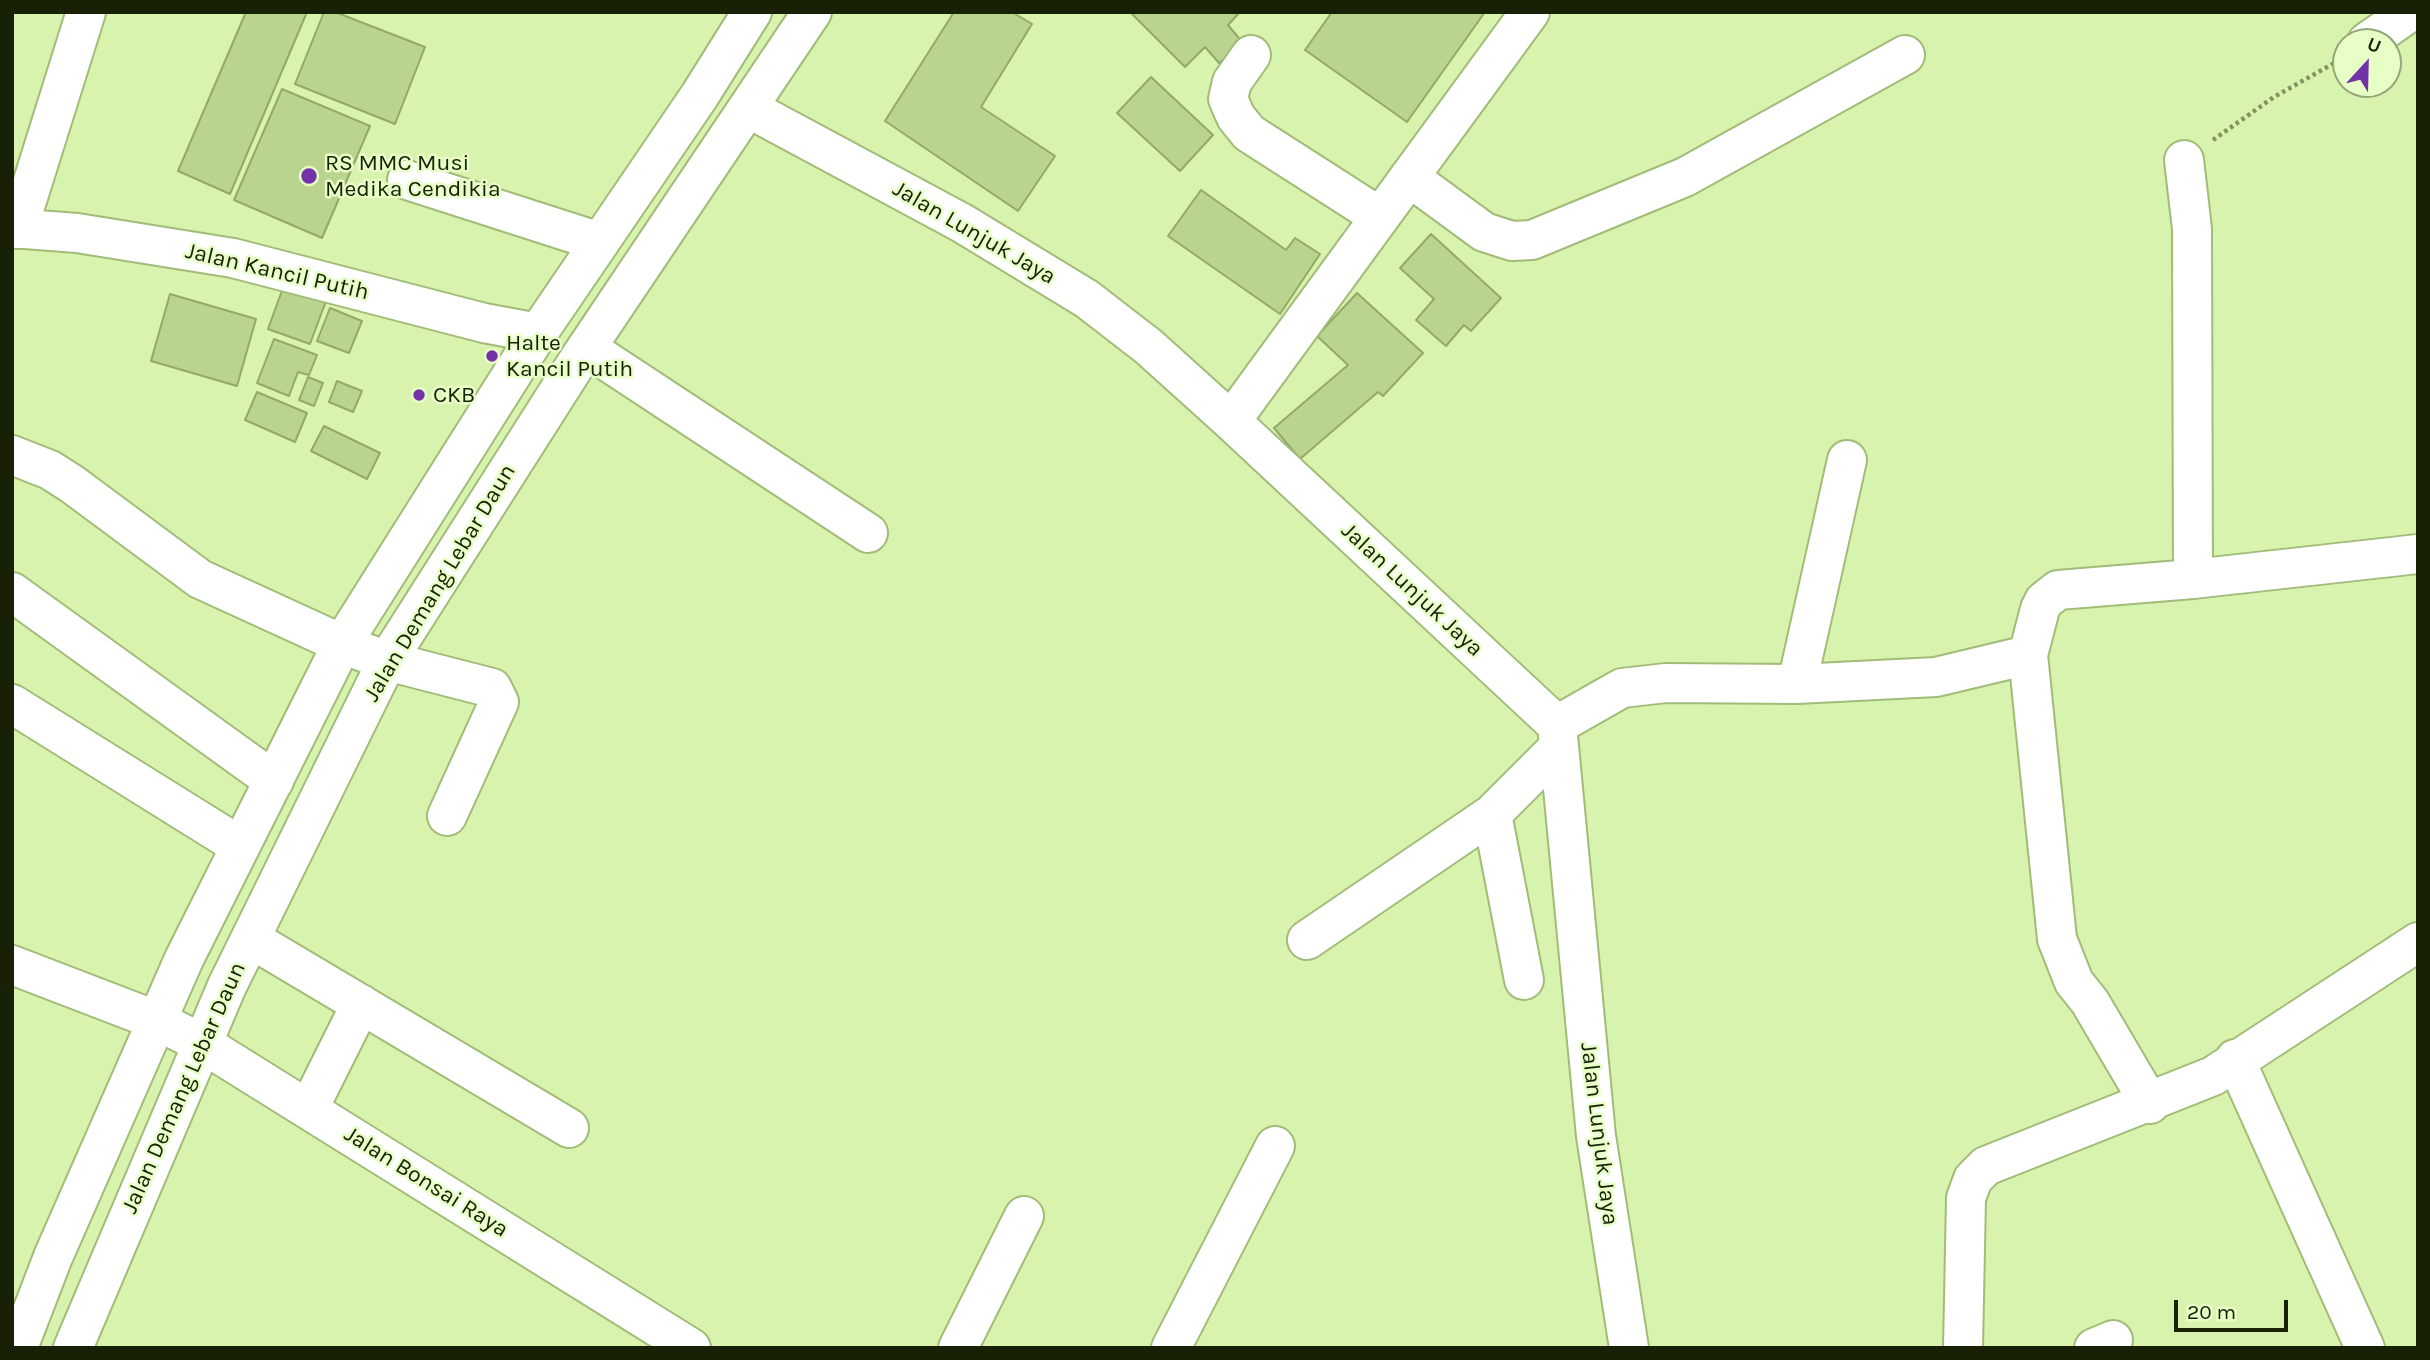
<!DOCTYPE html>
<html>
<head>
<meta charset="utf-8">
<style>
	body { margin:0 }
	#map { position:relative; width:2430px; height:1360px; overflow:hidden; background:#d7f3ad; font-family:Karla,sans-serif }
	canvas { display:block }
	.frame { position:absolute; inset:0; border:14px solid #182106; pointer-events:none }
	.north { position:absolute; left:2332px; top:28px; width:70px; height:70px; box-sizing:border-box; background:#e7fec6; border:2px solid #94a679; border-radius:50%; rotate:22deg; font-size:19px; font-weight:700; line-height:28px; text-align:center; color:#182106 }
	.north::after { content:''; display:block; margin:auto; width:24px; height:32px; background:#7332a7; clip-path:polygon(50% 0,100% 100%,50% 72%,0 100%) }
	.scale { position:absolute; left:2174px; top:1300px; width:114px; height:32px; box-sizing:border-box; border:4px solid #182106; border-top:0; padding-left:9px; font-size:21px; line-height:24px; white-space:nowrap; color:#182106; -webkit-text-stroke:5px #e7fec6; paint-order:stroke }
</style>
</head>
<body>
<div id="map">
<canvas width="2430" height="1360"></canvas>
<div class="frame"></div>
<div class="north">U</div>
<div class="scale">20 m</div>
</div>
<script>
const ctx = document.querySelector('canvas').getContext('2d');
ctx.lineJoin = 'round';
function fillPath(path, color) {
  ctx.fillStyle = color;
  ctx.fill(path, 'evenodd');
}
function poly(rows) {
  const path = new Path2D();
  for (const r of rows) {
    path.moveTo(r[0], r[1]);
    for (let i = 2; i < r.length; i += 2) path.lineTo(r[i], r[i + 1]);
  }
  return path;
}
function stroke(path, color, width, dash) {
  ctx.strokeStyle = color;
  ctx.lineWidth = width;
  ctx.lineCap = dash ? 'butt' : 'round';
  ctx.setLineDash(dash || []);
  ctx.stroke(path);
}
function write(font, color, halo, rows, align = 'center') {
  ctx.font = font + ' Karla,sans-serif';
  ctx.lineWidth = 5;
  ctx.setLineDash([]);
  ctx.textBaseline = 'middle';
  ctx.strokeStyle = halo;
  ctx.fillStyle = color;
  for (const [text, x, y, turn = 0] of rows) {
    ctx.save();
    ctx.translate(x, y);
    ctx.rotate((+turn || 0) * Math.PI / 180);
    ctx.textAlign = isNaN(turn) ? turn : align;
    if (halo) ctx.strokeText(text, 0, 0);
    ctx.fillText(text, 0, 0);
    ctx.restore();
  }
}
const building = poly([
	[246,12,307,12,230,194,178,171,246,12],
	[324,12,335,12,425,47,395,124,295,84,324,12],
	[954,12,1012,12,1032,24,981,107,1055,156,1018,211,885,121,954,12],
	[1130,12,1240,12,1228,25,1243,43,1219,63,1205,47,1185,67,1130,12],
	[1332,12,1485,12,1407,122,1305,50,1332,12],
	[1151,77,1213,135,1180,171,1117,113,1151,77],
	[282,89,370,126,322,238,234,200,282,89],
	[1201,190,1286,250,1295,238,1320,254,1280,314,1168,236,1201,190],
	[1431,234,1501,298,1471,331,1464,325,1446,346,1416,320,1434,299,1400,268,1431,234],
	[284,285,326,301,310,344,268,329,284,285],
	[1357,293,1423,353,1383,396,1378,392,1300,459,1274,428,1348,365,1317,336,1357,293],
	[170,294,256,319,237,386,151,361,170,294],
	[330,308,362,321,349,353,317,341,330,308],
	[274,339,317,355,309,375,298,372,289,396,257,383,274,339],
	[308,377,323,383,314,406,299,400,308,377],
	[337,381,362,391,353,412,329,402,337,381],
	[257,392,307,413,295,442,245,420,257,392],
	[324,426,380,453,367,479,311,451,324,426]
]);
fillPath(building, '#b9d48f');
stroke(building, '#91aa67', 2);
const minor = poly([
	[2367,42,2410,12],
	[1251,55,1232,82,1228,99,1236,117,1249,133,1380,217],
	[748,108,962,223,1087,299,1149,347,1231,421,1557,725,1596,1136,1629,1348],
	[2184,160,2192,229,2193,579],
	[1409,177,1484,232,1512,241,1532,240,1685,177,1905,55],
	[407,180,600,242],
	[12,228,77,233,233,258,484,323,538,333],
	[18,229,86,12],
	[587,348,868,533],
	[1231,421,1530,12],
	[12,455,50,470,72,484,200,579,342,644,387,661,492,688,499,702,447,816],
	[12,592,274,781],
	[2028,655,2057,939,2074,982,2090,1002,2150,1104],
	[1797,684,1847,460],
	[12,704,240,846],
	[1557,725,1622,688,1666,683,1797,684,1936,677,2028,655,2040,609,2044,601,2058,590,2193,579,2418,554],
	[1492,814,1524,980],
	[251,939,569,1128],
	[1307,940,1492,814,1559,747],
	[12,965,158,1021,203,1044,691,1348],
	[2235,1059,2365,1348],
	[314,1098,361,1004],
	[958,1348,1024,1216],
	[1171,1348,1275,1146],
	[1963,1348,1966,1198,1973,1179,1986,1166,2213,1076,2418,942],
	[2094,1348,2113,1340]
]);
const highway = poly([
	[18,1348,53,1257,184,959,342,644,538,333,700,95,752,12],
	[73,1348,227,986,387,661,581,356,812,12]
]);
stroke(minor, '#a1bc78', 42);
stroke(highway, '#a1bc78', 42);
stroke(poly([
	[2213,140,2274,97,2336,62]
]), '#809361', 4.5, [3.5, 3.5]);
stroke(minor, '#fff', 38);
stroke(highway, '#fff', 38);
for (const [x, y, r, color] of [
	[309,176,9,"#7332a7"],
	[492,356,7,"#7332a7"],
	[419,395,7,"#7332a7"]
]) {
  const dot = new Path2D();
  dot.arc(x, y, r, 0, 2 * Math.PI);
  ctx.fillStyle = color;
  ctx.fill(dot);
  stroke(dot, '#e7fec6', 2.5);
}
write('23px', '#182106', '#e7fec6', [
	["RS MMC Musi",325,163],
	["Medika Cendikia",325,189],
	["Halte",506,343],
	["Kancil Putih",506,369],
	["CKB",433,395]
], 'left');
write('23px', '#182106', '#e7fec6', [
	["Jalan Lunjuk Jaya",974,233,30],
	["Jalan Kancil Putih",277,272,13],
	["Jalan Demang Lebar Daun",440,583,-59],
	["Jalan Lunjuk Jaya",1412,590,43],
	["Jalan Demang Lebar Daun",184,1088,-66],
	["Jalan Lunjuk Jaya",1599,1134,83],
	["Jalan Bonsai Raya",426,1182,32]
]);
</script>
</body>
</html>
